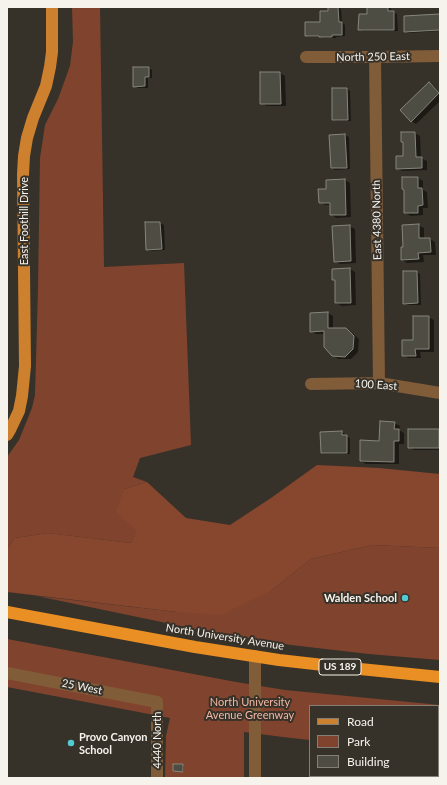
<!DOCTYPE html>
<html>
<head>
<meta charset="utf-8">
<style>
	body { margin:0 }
	#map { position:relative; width:447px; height:785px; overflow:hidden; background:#373229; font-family:Lato,sans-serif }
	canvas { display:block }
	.frame { position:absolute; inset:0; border:8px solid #f6f3ed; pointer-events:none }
	.legend { position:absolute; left:309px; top:705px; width:130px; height:72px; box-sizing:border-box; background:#373229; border:1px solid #837f77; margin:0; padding:5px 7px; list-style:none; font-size:12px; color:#f6f3ed }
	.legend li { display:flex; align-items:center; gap:8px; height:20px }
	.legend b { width:20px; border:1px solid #837f77 }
</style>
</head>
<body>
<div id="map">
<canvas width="447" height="785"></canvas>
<div class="frame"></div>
<ul class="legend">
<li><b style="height:5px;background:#cd812f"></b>Road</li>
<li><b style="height:11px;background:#80442e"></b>Park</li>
<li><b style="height:11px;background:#4d4d43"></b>Building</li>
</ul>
</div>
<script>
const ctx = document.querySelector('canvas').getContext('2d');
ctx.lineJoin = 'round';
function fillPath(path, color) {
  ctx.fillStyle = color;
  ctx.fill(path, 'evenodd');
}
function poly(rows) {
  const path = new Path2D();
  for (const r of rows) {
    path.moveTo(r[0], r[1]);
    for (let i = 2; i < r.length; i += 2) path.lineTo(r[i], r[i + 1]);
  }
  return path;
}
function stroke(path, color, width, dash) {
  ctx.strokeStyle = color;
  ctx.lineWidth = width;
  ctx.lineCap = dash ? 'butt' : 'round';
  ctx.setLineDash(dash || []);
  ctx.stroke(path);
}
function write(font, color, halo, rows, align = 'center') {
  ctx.font = font + ' Lato,sans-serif';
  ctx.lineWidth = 4;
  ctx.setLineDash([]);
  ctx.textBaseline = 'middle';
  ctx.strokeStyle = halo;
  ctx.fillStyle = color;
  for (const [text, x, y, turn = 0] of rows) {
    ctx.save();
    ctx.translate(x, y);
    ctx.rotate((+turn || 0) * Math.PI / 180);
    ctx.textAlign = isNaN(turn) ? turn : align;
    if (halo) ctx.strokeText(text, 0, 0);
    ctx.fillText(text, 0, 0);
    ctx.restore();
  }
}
fillPath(poly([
	[72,7,100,7,104,267,184,263,191,445,140,458,133,477,147,482,124,489,138,531,131,543,48,533,15,538,7,549,7,457,19,440,32,408,35,395,38,290,40,158,45,125,58,99,70,66,73,42],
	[372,545,440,548,440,660,369,654,291,645,200,630,37,596,177,612,272,590,311,559],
	[7,639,236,682,285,690,440,705,440,752,438,752,438,706,310,706,310,740,283,737,244,732,244,778,165,778,166,736,170,718,7,687]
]), '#80442e');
fillPath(poly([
	[317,465,379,468,440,474,440,548,372,545,311,559,272,590,221,615,177,612,7,592,7,549,15,538,48,533,131,543,137,531,116,512,124,489,147,482,186,518,230,525,271,498]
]), '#87462e');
fillPath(poly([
	[329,7,338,7,341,9,342,22,345,25,345,36,336,37,336,38,324,38,321,37,309,37,306,35,321,23,329,12],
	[368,7,390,7,391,8,391,12,394,12,397,14,398,31,363,31,359,29,368,15],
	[440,15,440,31,409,33,405,31],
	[149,68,152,70,152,78,148,78,148,88,138,88,134,86],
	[261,73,280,73,285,76,286,106,267,106,261,103],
	[429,83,434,86,440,93,440,101,416,124,411,121],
	[347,89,350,91,351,121,337,121,333,120],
	[415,133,420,136,421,158,427,161,427,170,402,171,397,168,404,157,404,142],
	[345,135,349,137,350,169,335,170,332,168,330,136],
	[418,178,423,181,423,190,427,192,428,208,423,208,423,215,411,216,405,213,405,190],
	[345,180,350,183,351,217,336,218,331,214,331,205,325,205,320,202,327,190],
	[146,223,160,223,164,225,165,250,150,251,147,249],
	[418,225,424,228,424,239,430,239,435,242,436,255,423,255,424,262,407,263,402,260,404,248],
	[349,226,355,229,356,263,340,264,335,261],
	[350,269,355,272,356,305,342,306,336,303,335,281,333,280],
	[417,272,420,274,421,305,408,305,404,303],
	[328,313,333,316,333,329,346,328,351,332,359,339,358,352,351,359,338,359,333,355,325,334,316,334,311,331],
	[428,317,434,320,434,352,420,352,421,358,408,358,403,355,414,341],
	[394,423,400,426,399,430,404,433,404,444,399,444,399,464,366,464,361,461,380,442],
	[439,430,440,431,440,450,414,450,409,447],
	[342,432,345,434,345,436,350,438,350,454,325,454,322,453],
	[174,765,184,766,184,772,174,771]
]), '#0007');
const building = poly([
	[328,7,338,7,339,22,342,22,342,35,332,35,332,37,319,37,319,36,305,36,305,22,320,22,320,11,328,11,328,7],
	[367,7,388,7,388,11,394,11,394,30,358,30,359,14,367,14,367,7],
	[440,14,440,30,404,32,404,16,440,14],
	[133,67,149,67,149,77,145,77,145,86,133,87,133,67],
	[260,72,280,72,281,104,260,104,260,72],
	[429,82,439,93,411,122,400,110,429,82],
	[332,88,347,88,348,120,332,120,332,88],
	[401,132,415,132,416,157,422,157,422,168,396,169,396,156,403,156,403,142,401,142,401,132],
	[345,134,347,168,331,168,329,135,345,134],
	[402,177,418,177,418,188,422,188,423,205,418,206,418,213,404,213,404,190,402,189,402,177],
	[345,179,346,215,330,215,330,203,319,203,318,189,326,189,326,180,345,179],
	[145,222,160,222,162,249,146,250,145,222],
	[419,224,419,238,430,238,431,252,418,253,419,259,401,260,401,247,403,247,402,225,419,224],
	[350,225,351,261,334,262,332,226,350,225],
	[350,268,351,303,335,303,335,280,332,280,332,269,350,268],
	[403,271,417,271,418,303,403,304,403,271],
	[328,312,328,328,346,328,354,336,353,349,345,357,332,356,324,347,324,331,310,332,310,313,328,312],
	[413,316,429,316,429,349,415,349,416,356,402,356,402,340,413,340,413,316],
	[380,421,395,422,394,429,399,429,399,441,394,441,394,462,360,461,360,440,379,441,380,421],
	[408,429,439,429,439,448,408,448,408,429],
	[342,431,342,435,347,435,347,453,321,453,320,432,342,431],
	[173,764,183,764,183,772,173,771,173,764]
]);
fillPath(building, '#4d4d43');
stroke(building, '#86867b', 1);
stroke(poly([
	[306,57,375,57,440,56],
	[375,57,379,383],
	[311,384,379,383,440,393],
	[7,673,157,702,157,778],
	[255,778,255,656]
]), '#815c39', 12);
stroke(poly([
	[7,435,10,430,19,411,22,396,25,366,23,174,24,156,27,138,33,118,46,86,50,67,52,52,52,7]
]), '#cd812f', 12);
stroke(poly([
	[7,612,195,647,279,660,350,668,440,677]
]), '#ea8f23', 12);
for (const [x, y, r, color] of [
	[405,598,4,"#51ccd3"],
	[71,743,4,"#51ccd3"]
]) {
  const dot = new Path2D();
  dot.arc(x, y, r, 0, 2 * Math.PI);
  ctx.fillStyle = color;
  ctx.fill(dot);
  stroke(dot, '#373229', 1.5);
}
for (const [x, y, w] of [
	[340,667,42]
]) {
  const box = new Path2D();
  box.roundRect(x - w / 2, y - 8, w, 16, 3);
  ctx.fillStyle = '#373229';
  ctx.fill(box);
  stroke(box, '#f6f3ed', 1);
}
write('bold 10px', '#f6f3ed', null, [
	["US 189",340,667]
]);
write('11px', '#f6f3ed', '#373229', [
	["North 250 East",373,57,-1],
	["East 4380 North",377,220,-91],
	["East Foothill Drive",24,221,-90],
	["100 East",376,385,4],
	["North University Avenue",225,637,9],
	["25 West",82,687,11],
	["4440 North",157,740,-90]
]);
write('bold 11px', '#f6f3ed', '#373229', [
	["Walden School",397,598],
	["Provo Canyon",79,737,"left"],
	["School",79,750,"left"]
], 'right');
write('11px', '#f2b7a2', '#373229', [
	["North University",250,702],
	["Avenue Greenway",250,715]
]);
</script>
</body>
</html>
